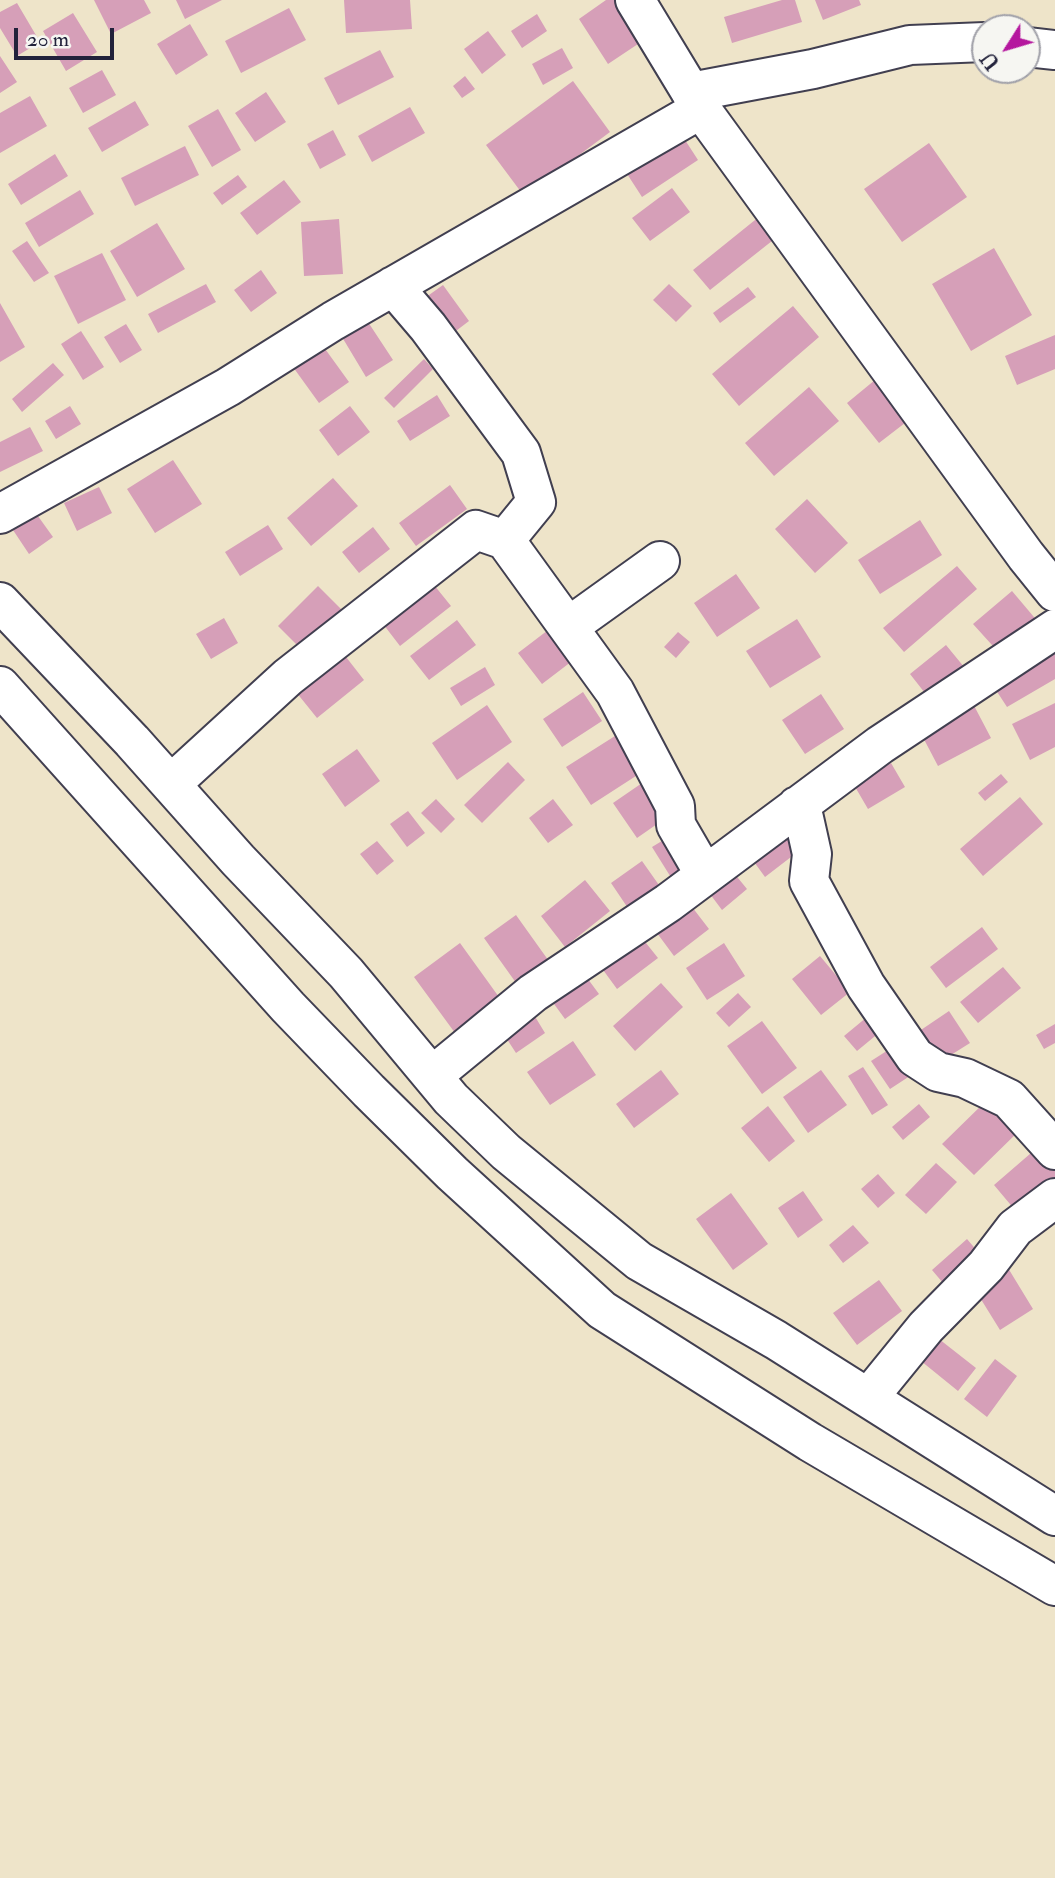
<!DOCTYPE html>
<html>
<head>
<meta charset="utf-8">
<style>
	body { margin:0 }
	#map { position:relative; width:1055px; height:1878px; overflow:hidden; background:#eee4c9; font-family:"IM FELL Double Pica",serif }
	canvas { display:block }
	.north { position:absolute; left:971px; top:14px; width:70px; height:70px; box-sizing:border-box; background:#f6f6f2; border:2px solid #a1a1a9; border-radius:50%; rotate:233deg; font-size:19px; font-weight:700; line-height:28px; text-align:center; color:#22223b }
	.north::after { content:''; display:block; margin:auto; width:24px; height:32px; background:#b5179e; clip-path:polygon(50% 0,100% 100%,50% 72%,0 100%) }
	.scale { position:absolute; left:14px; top:28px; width:100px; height:32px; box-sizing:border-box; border:4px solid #22223b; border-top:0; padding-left:9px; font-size:21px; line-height:24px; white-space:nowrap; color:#22223b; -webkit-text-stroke:5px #f6f6f2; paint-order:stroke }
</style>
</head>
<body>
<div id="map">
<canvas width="1055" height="1878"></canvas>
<div class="north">U</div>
<div class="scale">20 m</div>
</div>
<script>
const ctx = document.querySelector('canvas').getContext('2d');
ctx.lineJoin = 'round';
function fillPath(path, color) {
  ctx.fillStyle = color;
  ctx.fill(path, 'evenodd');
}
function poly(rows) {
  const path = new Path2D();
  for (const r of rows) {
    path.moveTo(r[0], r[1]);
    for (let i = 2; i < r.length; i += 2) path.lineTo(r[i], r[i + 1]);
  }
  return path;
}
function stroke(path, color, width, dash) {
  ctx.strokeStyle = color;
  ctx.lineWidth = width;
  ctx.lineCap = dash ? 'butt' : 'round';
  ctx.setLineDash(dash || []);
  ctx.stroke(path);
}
fillPath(poly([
	[94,0,144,0,151,13,111,34],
	[176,0,222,0,185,19],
	[344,0,410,0,412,29,346,33],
	[606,0,614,0,641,42,608,64,579,19],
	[782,0,795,0,802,22,732,43,724,17],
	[815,0,859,0,861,5,823,20],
	[17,3,40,42,17,56,0,28,0,12],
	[289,8,306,40,241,73,225,41],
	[73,13,97,52,66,71,43,31],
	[537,14,547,31,522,48,511,31],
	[190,24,208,55,176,75,157,44],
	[488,31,506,55,482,74,464,49],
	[562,48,573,68,543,85,532,64],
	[380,50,394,77,338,105,324,78],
	[0,56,17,82,0,93],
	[102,70,116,95,83,113,69,88],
	[465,76,475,89,462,98,453,86],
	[573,81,610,132,524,196,486,145],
	[266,92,286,122,255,142,235,113],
	[30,96,47,126,0,153,0,113],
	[135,101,149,125,102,152,88,128],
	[410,107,425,133,372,162,358,136],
	[218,109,241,150,212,167,188,126],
	[676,126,698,160,642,197,620,163],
	[333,130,346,155,320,169,307,144],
	[929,143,967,197,902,242,864,189],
	[185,146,199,175,135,206,121,178],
	[55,154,68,176,21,205,8,184],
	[238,175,247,187,222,205,213,193],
	[284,180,301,202,257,235,240,213],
	[672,188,690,212,650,241,632,218],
	[80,190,94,214,39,247,25,223],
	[760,216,777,237,710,290,693,270],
	[339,219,343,274,304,276,301,222],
	[157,223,185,269,137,297,110,251],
	[27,241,49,273,34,282,12,251],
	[994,248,1032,315,971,351,932,284],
	[102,253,126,300,78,324,54,276],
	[261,270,277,293,251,312,234,290],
	[206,284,216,302,158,333,148,314],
	[669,284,692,306,676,322,653,300],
	[443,285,469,321,448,337,422,300],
	[748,287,756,297,720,323,713,313],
	[0,303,25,347,0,362],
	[793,306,819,337,739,406,712,374],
	[368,322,393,360,366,377,342,337],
	[126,324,142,350,120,363,104,337],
	[81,331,104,367,83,380,61,344],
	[1055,335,1055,369,1017,385,1005,356],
	[323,346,349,382,319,403,293,367],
	[424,359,433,369,394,408,384,398],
	[53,363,64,375,22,412,12,399],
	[881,375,914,416,879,443,847,403],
	[809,387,839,421,774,476,745,443],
	[437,395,450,416,410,441,397,421],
	[70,406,81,424,56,439,45,421],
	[350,406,370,432,338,456,319,430],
	[30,427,43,451,0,472,0,442],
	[173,460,202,504,155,533,127,489],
	[333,478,358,506,311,546,287,518],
	[450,485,467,509,416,546,399,523],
	[99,487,112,513,77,531,64,503],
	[807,499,848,543,815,573,775,529],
	[30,505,53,537,29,554,7,521],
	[920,520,942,555,880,594,858,560],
	[268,525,283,549,240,576,225,552],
	[373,527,390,549,359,573,342,552],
	[957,566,977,589,904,652,883,628],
	[736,574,760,608,717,637,694,603],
	[430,580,451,606,400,646,380,620],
	[318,586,342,610,301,649,278,626],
	[1012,591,1039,623,1001,655,973,624],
	[224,618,238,643,211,659,196,634],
	[797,619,821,657,770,688,746,651],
	[457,620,476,645,429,680,410,656],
	[556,624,580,655,542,684,518,653],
	[678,632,690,642,676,658,664,647],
	[946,645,969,673,932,702,910,674],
	[1055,646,1055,679,1007,707,992,684],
	[339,648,364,680,317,718,292,687],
	[485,667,495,685,461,706,450,688],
	[583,692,602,721,562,747,543,719],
	[821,694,844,729,805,754,782,720],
	[970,698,991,738,938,766,917,726],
	[1055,703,1055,747,1030,760,1012,724],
	[487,705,512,742,457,780,432,743],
	[615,736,639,774,591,805,566,767],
	[357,749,380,781,345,807,322,774],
	[508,762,525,780,482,823,464,805],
	[891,763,905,787,868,809,854,785],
	[1001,774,1008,782,985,801,978,793],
	[645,781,670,815,637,838,613,803],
	[1020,797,1043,824,983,876,960,849],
	[436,799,455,819,441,833,421,813],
	[553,799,573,825,548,843,529,818],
	[408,811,425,833,407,847,390,824],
	[788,825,804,847,765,877,749,855],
	[675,833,695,864,672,879,652,847],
	[377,841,394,861,377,875,360,854],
	[642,861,666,895,634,917,611,883],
	[729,867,747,889,722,910,704,886],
	[585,880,610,911,565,947,541,916],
	[689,903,709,929,674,956,654,929],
	[516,915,551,964,519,987,484,938],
	[982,927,998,949,946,988,930,967],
	[638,933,658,958,617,989,598,963],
	[460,943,504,1004,458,1037,414,977],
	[724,943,745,976,707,1000,686,968],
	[820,956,850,992,821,1015,792,979],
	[579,967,599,994,565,1019,546,993],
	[1003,967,1021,988,978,1023,960,1002],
	[661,983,683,1007,635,1051,613,1026],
	[738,993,751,1007,729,1027,716,1013],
	[531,1010,545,1033,516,1053,501,1030],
	[949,1011,970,1043,935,1065,915,1034],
	[867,1017,880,1032,857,1051,844,1036],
	[762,1021,797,1068,762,1094,727,1046],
	[1055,1024,1055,1043,1044,1049,1036,1035],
	[573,1041,596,1075,550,1105,527,1072],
	[896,1045,916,1072,890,1089,871,1061],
	[863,1067,888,1105,872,1115,848,1076],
	[661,1070,679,1094,634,1128,616,1104],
	[821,1070,847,1105,808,1133,783,1097],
	[990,1097,1022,1128,974,1175,942,1144],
	[919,1104,930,1117,903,1140,892,1127],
	[768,1106,795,1141,769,1162,741,1128],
	[1038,1147,1055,1168,1055,1187,1020,1216,994,1185],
	[936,1163,957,1182,926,1214,905,1195],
	[878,1174,895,1193,878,1208,861,1189],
	[803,1191,823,1220,798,1238,778,1208],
	[731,1193,768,1244,733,1270,696,1219],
	[853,1225,869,1243,843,1263,829,1245],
	[967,1239,984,1259,949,1290,932,1270],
	[1008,1268,1033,1309,1000,1330,974,1288],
	[879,1280,902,1311,857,1345,833,1313],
	[939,1339,976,1368,958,1391,921,1361],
	[995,1359,1017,1376,987,1417,964,1399]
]), '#d69fb8');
const minor = poly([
	[1027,47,1055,50],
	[691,92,813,69,910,45,985,42],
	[393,286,428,327,521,453,536,502,505,540],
	[0,514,228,387,333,321,701,109],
	[0,602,132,741,238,860,346,973,451,1099,506,1152,639,1261,776,1340,1055,1516],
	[568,627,660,561],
	[0,686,288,1007,369,1091,452,1173,602,1310,810,1442,1055,1586],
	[171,784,288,677,476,530,505,540,615,692,675,806,676,825,705,875],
	[797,806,804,818,812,854,809,881,866,986,915,1057,938,1072,965,1078,1009,1099,1055,1150],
	[432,1076,533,993,668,903,880,745,1055,629],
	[869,1397,926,1327,986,1266,1015,1228,1055,1198]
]);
const major = poly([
	[635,0,701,109,1026,556,1055,592]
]);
stroke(minor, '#413f50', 42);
stroke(major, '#413f50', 42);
stroke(minor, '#fff', 38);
stroke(major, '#fff', 38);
</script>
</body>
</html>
